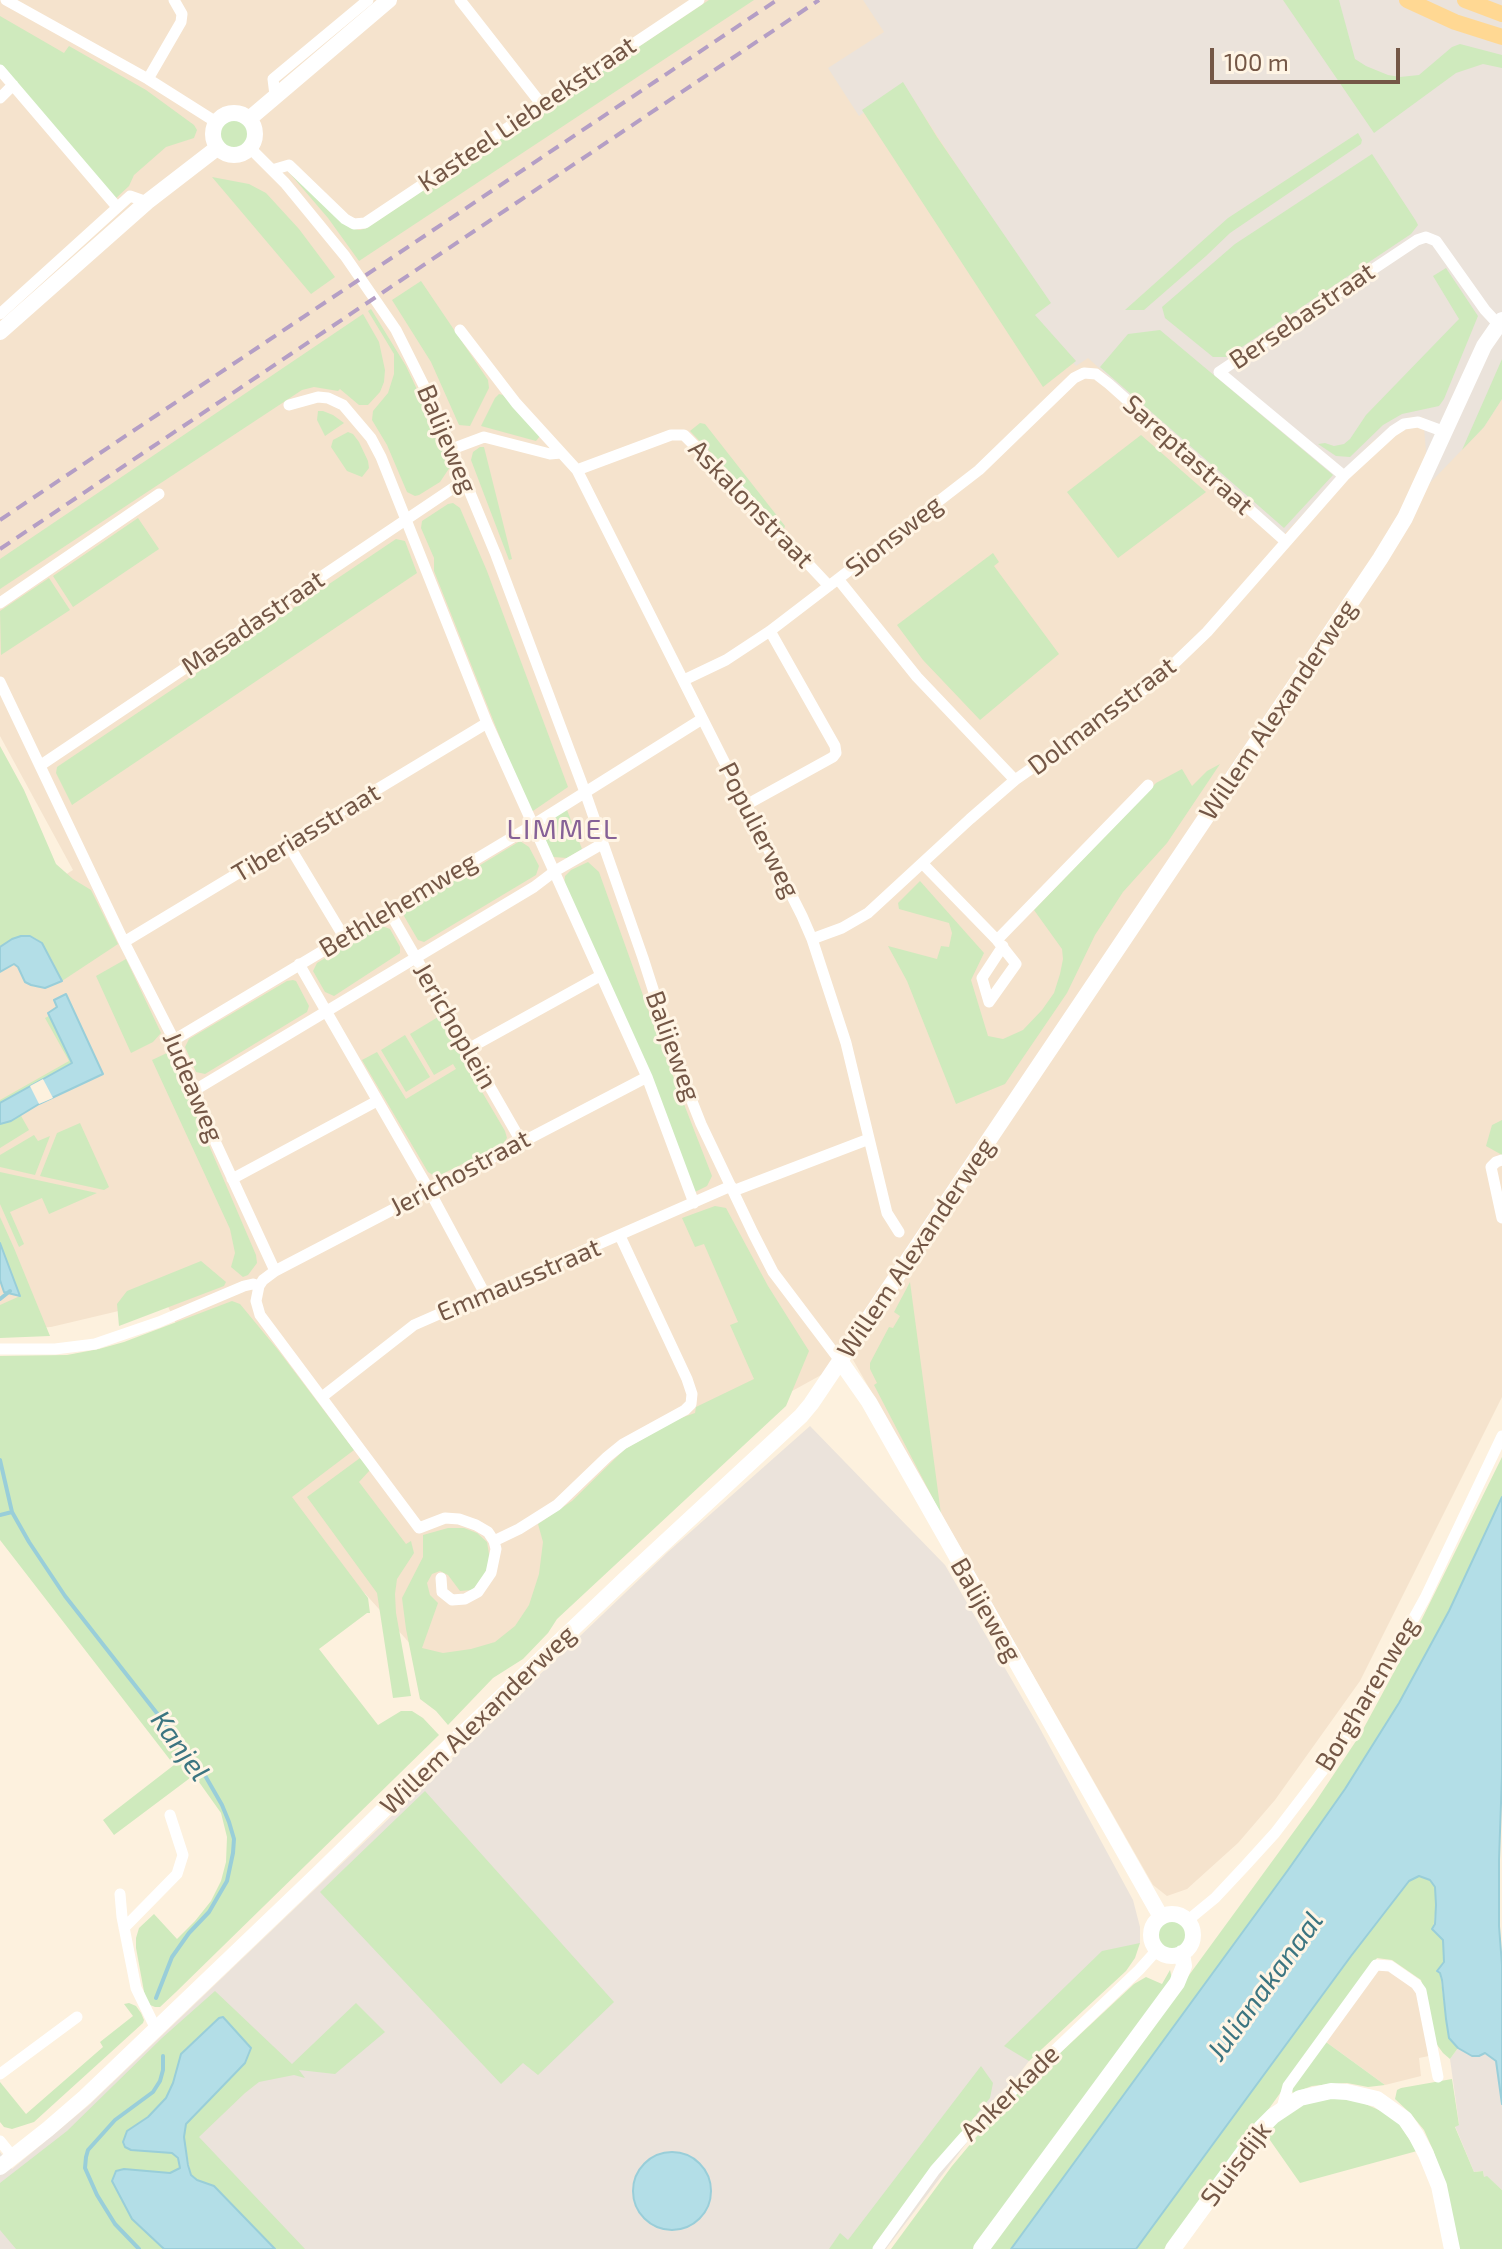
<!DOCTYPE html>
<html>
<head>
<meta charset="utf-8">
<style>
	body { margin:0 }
	#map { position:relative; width:1502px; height:2249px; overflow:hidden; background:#fdf1de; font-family:"Exo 2",sans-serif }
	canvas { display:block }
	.scale { position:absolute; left:1210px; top:48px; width:190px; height:36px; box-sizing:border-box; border:4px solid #745746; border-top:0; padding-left:10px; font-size:24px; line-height:28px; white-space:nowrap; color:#745746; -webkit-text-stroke:6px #fff5e5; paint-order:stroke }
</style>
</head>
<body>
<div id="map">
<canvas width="1502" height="2249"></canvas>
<div class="scale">100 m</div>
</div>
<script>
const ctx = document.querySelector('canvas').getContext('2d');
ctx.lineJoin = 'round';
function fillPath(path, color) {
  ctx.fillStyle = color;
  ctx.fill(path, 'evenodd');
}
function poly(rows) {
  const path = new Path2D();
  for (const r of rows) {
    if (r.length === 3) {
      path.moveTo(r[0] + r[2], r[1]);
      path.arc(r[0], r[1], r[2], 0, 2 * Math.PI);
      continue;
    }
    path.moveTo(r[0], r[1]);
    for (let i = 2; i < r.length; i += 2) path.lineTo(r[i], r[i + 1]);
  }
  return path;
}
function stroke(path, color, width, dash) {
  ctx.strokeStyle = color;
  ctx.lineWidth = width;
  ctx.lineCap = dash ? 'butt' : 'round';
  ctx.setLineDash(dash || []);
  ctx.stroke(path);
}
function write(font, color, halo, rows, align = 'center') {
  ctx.font = font + ' "Exo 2",sans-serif';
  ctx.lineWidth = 6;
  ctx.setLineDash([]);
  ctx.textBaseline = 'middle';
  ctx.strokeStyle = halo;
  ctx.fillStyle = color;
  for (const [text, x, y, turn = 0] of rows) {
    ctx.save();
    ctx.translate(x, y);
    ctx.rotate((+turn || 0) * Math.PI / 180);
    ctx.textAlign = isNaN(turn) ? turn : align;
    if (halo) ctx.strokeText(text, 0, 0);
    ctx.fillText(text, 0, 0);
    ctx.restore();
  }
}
fillPath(poly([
	[0,0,1502,0,1502,1397,1360,1681,1275,1800,1238,1843,1187,1889,1167,1896,1153,1885,852,1358,560,1519,541,1626,462,1665,414,1648,343,1569,197,1369,165,1300,51,1327,0,1330,0,915,73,870,0,736],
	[1376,1965,1416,1984,1434,2055,1419,2058,1421,2076,1385,2085,1322,2039]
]), '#f5e3cd');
fillPath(poly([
	[863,0,1502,0,1502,399,1484,427,1429,484,1423,417,1410,417,1394,425,1372,442,1283,535,1088,358,1076,366,1041,326,1031,312,1046,302,904,85,859,116,828,68,884,32],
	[810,1426,945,1565,1038,1725,1133,1900,1140,1927,1140,1943,1029,2061,886,2249,0,2249,0,2152,12,2169,89,2105,669,1551],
	[1458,2048,1475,2056,1485,2053,1496,2061,1502,2104,1502,2190,1487,2177,1484,2177,1483,2171,1474,2172,1455,2126,1459,2124,1450,2059]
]), '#ebe3db');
fillPath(poly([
	[709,0,754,0,359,261,328,218,286,169,350,228,360,230,367,228],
	[1283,0,1339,0,1355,59,1366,66,1388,75,1400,77,1419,75,1452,47,1460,44,1502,55,1502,68,1483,64,1456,73,1374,133],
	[0,16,64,53,69,46,146,90,194,125,197,130,194,138,166,147,134,175,129,186,114,200,0,65],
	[903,82,937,137,1051,303,1035,315,1076,361,1043,387,862,110],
	[234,135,15],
	[1358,133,1362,140,1361,144,1230,233,1206,256,1144,310,1125,310,1228,218],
	[1372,154,1416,221,1418,225,1411,234,1227,357,1213,357,1165,318,1162,307,1235,244],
	[212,177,249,184,266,193,299,229,335,277,311,294],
	[1446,268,1478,316,1444,399,1439,406,1402,414,1383,425,1350,457,1336,456,1318,444,1325,443,1334,446,1344,444,1350,439,1366,415,1459,319,1433,276],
	[421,281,488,380,489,388,470,426,459,425,431,362,392,300],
	[371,309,406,366,452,464,440,482,419,495,415,496,407,492,387,445,372,420,373,411,388,393,394,374,394,354,368,311],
	[363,314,379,342,385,370,384,382,380,392,368,405,359,405,340,389,338,391,314,387,302,390,0,589,0,559],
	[1160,330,1333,475,1284,528,1100,367,1128,334],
	[1502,359,1502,399,1484,427,1462,450],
	[499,394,503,395,540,436,536,441,481,426,495,398],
	[318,411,323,411,333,415,344,423,325,436,317,420],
	[700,423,705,424,785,526,784,529,690,431],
	[348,432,353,434,359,442,368,461,369,468,362,477,347,471,331,447,333,440],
	[1141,435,1206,492,1118,558,1067,492],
	[480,447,484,447,512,559,509,560,471,460,473,452],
	[453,503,460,508,487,571,568,787,530,813,434,571,434,558,421,528,422,521,448,504],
	[138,518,159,549,73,607,53,576],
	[396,539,405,541,417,573,72,805,56,773,57,767],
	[993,553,999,562,994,566,1059,654,980,720,923,660,897,625],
	[49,578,70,610,1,655,0,611],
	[0,746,24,790,56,864,73,879,91,890,118,944,62,981,51,958,37,939,30,936,12,939,0,947],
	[1220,764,1167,843,1123,892,1095,935,1067,993,1005,1084,956,1104,907,981,888,946,937,959,941,946,949,947,952,933,949,923,899,909,898,903,920,881,984,953,971,980,988,1036,1003,1039,1023,1030,1042,1010,1054,993,1060,974,1063,959,1062,949,1034,910,1156,783,1182,769,1192,786,1207,771],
	[567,810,582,849,567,858,553,857,546,848,545,837,548,825,557,815],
	[520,841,529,847,539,866,536,875,424,942,418,940,404,916,406,910],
	[588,862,599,872,659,1040,712,1176,707,1186,695,1192,564,884,565,876,571,870],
	[379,925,390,929,400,947,400,953,334,996,325,992,313,971,317,963],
	[126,959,161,1033,153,1042,131,1053,96,976],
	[293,980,296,981,309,1006,307,1012,205,1074,196,1072,185,1047,189,1039,287,981],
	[49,1016,72,1063,0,1103,0,1100,69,1061,45,1018],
	[438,1017,505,1131,507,1138,503,1144,436,1177,428,1172,362,1060,377,1052,406,1099,456,1069,453,1064,434,1075,410,1034],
	[405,1035,430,1077,406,1092,381,1050],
	[169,1052,256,1255,257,1263,248,1275,243,1277,231,1267,235,1253,230,1229,152,1060],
	[20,1114,29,1130,0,1148,0,1124,11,1121],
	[1502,1120,1502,1155,1486,1146,1492,1125],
	[80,1123,109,1187,104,1190,40,1176,57,1133],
	[34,1135,38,1141,50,1136,35,1175,0,1167,0,1155],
	[0,1172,97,1193,49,1214,42,1198,10,1212,24,1244,19,1247,0,1204],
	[715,1206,726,1208,768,1286,809,1351,786,1406,557,1619,548,1633,523,1659,493,1678,448,1725,436,1711,420,1699,406,1629,402,1598,423,1557,423,1535,448,1528,464,1528,477,1533,487,1542,489,1554,488,1566,482,1580,472,1590,460,1591,448,1575,440,1571,432,1574,427,1583,430,1595,438,1603,422,1648,443,1653,471,1649,495,1642,515,1626,529,1605,539,1574,543,1542,538,1524,572,1501,625,1449,678,1419,695,1413,696,1407,754,1379,730,1325,738,1322,704,1244,695,1247,682,1218],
	[0,1217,14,1248,50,1336,0,1338,0,1305,20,1296,0,1243],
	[201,1261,226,1282,224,1286,119,1326,117,1304,127,1291],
	[910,1282,941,1514,874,1385,877,1383,870,1369,870,1363,889,1327,893,1328,900,1316,894,1312],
	[232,1301,240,1304,278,1350,354,1450,292,1497,368,1598,370,1613,367,1613,319,1649,378,1725,401,1711,412,1711,423,1718,439,1735,176,1992,160,2007,155,2007,150,2005,145,1997,136,1948,136,1938,139,1928,154,1914,177,1939,195,1921,211,1901,221,1881,226,1862,227,1837,221,1813,194,1775,114,1835,103,1820,174,1765,0,1540,0,1356,67,1355,99,1349,124,1342],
	[1502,1457,1502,1497,1449,1611,1399,1703,1345,1789,1288,1870,1011,2249,989,2249,1314,1804,1360,1735,1414,1635],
	[360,1458,370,1470,359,1482,406,1544,411,1541,414,1553,397,1579,395,1594,396,1613,411,1696,393,1698,377,1593,307,1497],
	[425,1791,614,2002,538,2075,523,2063,501,2084,320,1892],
	[1419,1876,1430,1880,1435,1887,1436,1905,1433,1931,1443,1940,1444,1962,1440,1972,1446,2019,1452,2042,1458,2048,1450,2059,1443,2053,1435,2042,1421,1980,1392,1960,1377,1958,1268,2110,1164,2249,1136,2249,1351,1956,1409,1881],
	[1172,1935,14],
	[1140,1943,1135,1958,1126,1971,1029,2061,1004,2046,1102,1951],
	[1170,1970,1172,1979,974,2249,891,2249,952,2166,998,2111,1134,1984,1146,1977,1162,1984],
	[215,1991,292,2064,356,2003,385,2032,335,2074,299,2070,305,2078,294,2075,259,2082,245,2093,199,2137,305,2249,275,2249,214,2186,197,2180,191,2175,184,2137,186,2124,251,2049,223,2017,219,2018,181,2054,173,2083,166,2098,148,2117,128,2131,164,2151,172,2153,181,2163,180,2168,176,2172,154,2173,152,2239,164,2249,16,2249,0,2230,0,2183,67,2131,162,2038],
	[129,2003,136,2006,141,2013,144,2020,143,2023,34,2122,12,2129,4,2127,0,2122,0,2082,26,2114,103,2047,100,2042,133,2016,124,2004],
	[1326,2042,1385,2085,1368,2087,1347,2083,1331,2084,1312,2086,1293,2093,1291,2089],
	[981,2066,993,2083,990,2098,929,2173,875,2249,829,2249,840,2233,848,2240],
	[1452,2079,1459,2125,1455,2127,1474,2172,1483,2171,1484,2177,1487,2176,1502,2190,1502,2249,1458,2249,1446,2189,1433,2150,1424,2130,1410,2113,1395,2099,1397,2090,1401,2088],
	[1330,2098,1347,2099,1363,2103,1388,2114,1400,2125,1417,2151,1300,2183,1265,2133,1278,2120,1303,2104]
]), '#cfeabd');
const water = poly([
	[21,936,30,936,42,943,62,981,45,988,31,985,25,982,18,967,14,964,0,972,0,947,12,939,21,936],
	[66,994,103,1074,39,1104,11,1121,0,1124,0,1103,72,1063,48,1013,57,1007,54,1000,66,994],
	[0,1243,20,1296,4,1292,0,1280,0,1243],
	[1502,1497,1502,1775,1499,1860,1499,1926,1502,1965,1502,2104,1496,2061,1485,2053,1479,2056,1472,2056,1458,2048,1449,2038,1446,2019,1442,1980,1440,1973,1437,1971,1444,1962,1443,1940,1432,1929,1435,1924,1436,1905,1435,1887,1430,1880,1419,1876,1409,1881,1351,1956,1136,2249,1011,2249,1288,1870,1345,1789,1399,1703,1449,1611,1502,1497],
	[223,2017,251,2048,245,2063,186,2124,184,2137,188,2165,191,2175,197,2180,214,2186,275,2249,164,2249,132,2219,112,2181,116,2171,124,2169,170,2173,180,2168,178,2158,172,2153,131,2150,125,2147,123,2142,127,2131,148,2117,166,2098,173,2083,181,2054,219,2018,223,2017],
	[672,2191,39]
]);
fillPath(water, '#b3dee7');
stroke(water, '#99ced9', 2);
fillPath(poly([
	[43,1079,53,1098,39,1104,30,1086]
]), '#fdf1de');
stroke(poly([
	[0,1299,10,1291],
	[0,1460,12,1512,29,1542,65,1596,203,1772,222,1805,229,1822,234,1839,233,1853,227,1881,209,1912,189,1933,172,1957,156,1998],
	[0,1515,12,1512],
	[139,2249,115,2224,97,2195,85,2168,86,2157,88,2150,115,2120,153,2092,160,2081,163,2070,163,2056]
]), '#99ced9', 4);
stroke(poly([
	[6,0,148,79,216,122],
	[460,0,542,105],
	[0,70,117,207],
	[148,79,181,22,182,14,174,0],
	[275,95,273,79,368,0],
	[0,98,13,85],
	[250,148,285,183,345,256,396,330,433,404,496,555,585,792,643,958,676,1061,701,1124,753,1233,773,1272,841,1362],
	[272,170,289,165,345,219,354,224,365,223,699,0],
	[0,314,130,196,147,202],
	[460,330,516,403,577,470,802,916,812,939,846,1043,887,1213,899,1232],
	[289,405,318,397,328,398,343,405,371,438,381,457,487,723,647,1077,694,1203],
	[452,449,484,437,550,454,561,453],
	[577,470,671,435,684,435,739,490,829,586],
	[1344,476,1219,372,1417,240,1426,237,1436,241,1485,310,1499,325],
	[838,579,917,677,1015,780],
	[0,603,159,494],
	[684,680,726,660,770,631,838,579,979,470,1074,378,1084,373,1096,374,1109,384,1285,541],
	[0,682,124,942,174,1040,214,1139,275,1271],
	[41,765,465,480],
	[746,805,833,757,836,753,835,746,770,631],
	[288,844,344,937],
	[923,864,997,940,1016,964,989,1002],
	[389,911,521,1141],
	[812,939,842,928,868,913,970,819,1015,780,1155,682,1207,632,1344,476,1393,431,1404,424,1418,422,1445,432],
	[997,940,1148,785],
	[124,942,487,723],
	[299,964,429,1190,485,1294],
	[989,1002,982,978,1003,946],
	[174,1040,533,825,702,719],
	[468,1049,600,976],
	[195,1090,534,887,555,871,602,844],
	[1502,1160,1496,1162,1491,1167,1502,1218],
	[232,1179,377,1101],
	[733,1191,869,1139],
	[0,1349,55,1349,95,1344,159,1322,244,1286,253,1284,259,1286],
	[322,1397,414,1325,731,1186],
	[494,1541,519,1529,557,1505,607,1457,623,1444,685,1410,691,1404,692,1394,687,1379,620,1236],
	[441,1578,442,1592,452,1600,465,1599,478,1592,491,1573,496,1549,494,1541,488,1532,476,1525,459,1519,445,1518,419,1528,260,1315,256,1301,259,1286,263,1280,275,1271,647,1077],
	[120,1894,122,1917,136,1988,156,2029],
	[1187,1921,1215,1898,1245,1866,1275,1833,1324,1769,1367,1703,1425,1598,1502,1436],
	[124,1928,177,1874,183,1855,170,1815],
	[0,2074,77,2017],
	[1282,2108,1288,2086,1376,1965,1390,1966,1416,1984,1421,1991,1438,2077],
	[0,2141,13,2157],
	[878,2249,935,2170,965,2136,1139,1970,1157,1950]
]), '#fff', 11);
stroke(poly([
	[234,134,21],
	[249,119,389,0],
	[0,332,147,202,217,148],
	[841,1362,869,1402,1161,1917],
	[1172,1935,21],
	[0,2167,48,2129,85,2097,318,1874,413,1781,624,1580,801,1416,811,1404,1380,559,1405,518,1484,346,1502,320],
	[981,2249,1177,1983,1184,1966,1182,1953],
	[1173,2249,1261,2128,1273,2116,1300,2098,1331,2091,1347,2092,1377,2099,1405,2119,1416,2135,1426,2154,1439,2186,1452,2249]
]), '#fff', 16);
stroke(poly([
	[1407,0,1455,22,1502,37],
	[1465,0,1502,14]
]), '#ffd893', 16);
stroke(poly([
	[0,520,777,0],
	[0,549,819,0]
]), '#b49ec5', 4, [12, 8]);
write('26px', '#745746', '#fff5e5', [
	["Kasteel Liebeekstraat",527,114,-34],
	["Bersebastraat",1302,316,-34],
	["Balijeweg",447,439,67],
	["Sareptastraat",1188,455,42],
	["Askalonstraat",751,504,46],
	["Sionsweg",894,536,-38],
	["Masadastraat",253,623,-34],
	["Willem Alexanderweg",1278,710,-56],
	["Dolmansstraat",1102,716,-37],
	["Populierweg",759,830,63],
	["Tiberiasstraat",306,833,-31],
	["Bethlehemweg",398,905,-31],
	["Jerichoplein",455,1026,60],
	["Balijeweg",673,1046,70],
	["Judeaweg",193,1087,67],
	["Jerichostraat",460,1173,-28],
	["Willem Alexanderweg",916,1248,-56],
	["Emmausstraat",519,1280,-23],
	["Balijeweg",986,1610,60],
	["Borgharenweg",1367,1694,-59],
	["Willem Alexanderweg",478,1720,-44],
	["Ankerkade",1010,2093,-44],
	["Sluisdijk",1236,2164,-53]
]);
ctx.letterSpacing = '2px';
write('28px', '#866197', '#fff5e5', [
	["LIMMEL",563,830]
]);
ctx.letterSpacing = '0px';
write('italic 28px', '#3c7581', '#fff5e5', [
	["Kanjel",180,1746,54],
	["Julianakanaal",1265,1986,-54]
]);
</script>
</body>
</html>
